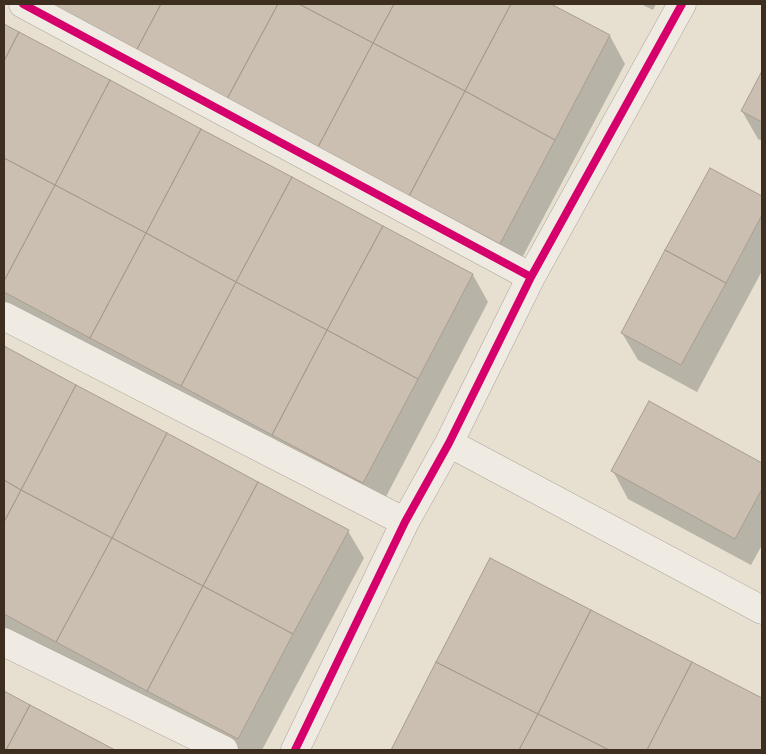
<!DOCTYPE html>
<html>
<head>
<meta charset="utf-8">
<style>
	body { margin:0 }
	#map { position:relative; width:766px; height:754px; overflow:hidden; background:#e7e0d1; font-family:Bitter,serif }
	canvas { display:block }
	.frame { position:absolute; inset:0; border:5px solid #3d2e20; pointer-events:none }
</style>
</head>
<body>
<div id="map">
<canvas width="766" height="754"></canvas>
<div class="frame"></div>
</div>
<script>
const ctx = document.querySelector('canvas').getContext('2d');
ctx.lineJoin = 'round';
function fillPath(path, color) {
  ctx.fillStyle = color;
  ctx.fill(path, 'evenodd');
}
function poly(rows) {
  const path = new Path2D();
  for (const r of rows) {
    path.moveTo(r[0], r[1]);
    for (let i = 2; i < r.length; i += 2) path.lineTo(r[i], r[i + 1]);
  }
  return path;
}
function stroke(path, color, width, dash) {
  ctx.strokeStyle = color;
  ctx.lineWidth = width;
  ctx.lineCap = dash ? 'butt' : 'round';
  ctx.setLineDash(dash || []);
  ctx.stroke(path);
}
fillPath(poly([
	[14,4,548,4,610,36,625,64,515,271],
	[641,4,656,4,653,10],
	[4,25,473,275,488,302,379,510,4,310],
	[762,73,762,141,758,139,742,111],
	[710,170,762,198,762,271,697,392,638,360,622,333],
	[4,348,348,531,364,558,262,750,225,750,4,632],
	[649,403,762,464,762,545,751,565,628,499,613,471],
	[490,559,762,699,762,750,393,750],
	[4,693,112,750,4,750]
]), '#0003');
const building = poly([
	[48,4,161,4,136,51,48,4],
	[161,4,278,4,227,99,136,51,161,4],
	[278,4,299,4,373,43,318,147,227,99,278,4],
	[299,4,394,4,373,43,299,4],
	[394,4,511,4,465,91,373,43,394,4],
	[511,4,551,4,610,35,555,140,465,91,511,4],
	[4,24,19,32,4,61,4,24],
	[19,32,110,80,55,185,4,158,4,61,19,32],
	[373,43,465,91,409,196,318,147,373,43],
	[762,71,762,122,741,111,762,71],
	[110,80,201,129,146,233,55,185,110,80],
	[465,91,555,140,500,244,409,196,465,91],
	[201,129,292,177,236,282,146,233,201,129],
	[4,158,55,185,4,281,4,158],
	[710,168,762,196,762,215,726,283,665,250,710,168],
	[292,177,383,226,327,330,236,282,292,177],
	[55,185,146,233,90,338,4,292,4,281,55,185],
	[383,226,473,274,418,379,327,330,383,226],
	[146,233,236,282,181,386,90,338,146,233],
	[665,250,726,283,681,365,621,333,665,250],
	[236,282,327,330,272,435,181,386,236,282],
	[327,330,418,379,363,483,272,435,327,330],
	[4,346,76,385,21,490,4,480,4,346],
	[76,385,167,433,112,538,21,490,76,385],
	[649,401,762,463,762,489,735,539,611,471,649,401],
	[167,433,258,482,203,586,112,538,167,433],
	[4,480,21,490,4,522,4,480],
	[258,482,349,530,293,634,203,586,258,482],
	[21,490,112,538,56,642,4,614,4,522,21,490],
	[112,538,203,586,147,691,56,642,112,538],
	[490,558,591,610,538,714,436,662,490,558],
	[203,586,293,634,238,739,147,691,203,586],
	[591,610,692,662,647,750,609,750,538,714,591,610],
	[436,662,538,714,519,750,391,750,436,662],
	[692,662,762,698,762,750,647,750,692,662],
	[4,691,30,705,6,750,4,750,4,691],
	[30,705,115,750,6,750,30,705],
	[538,714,609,750,519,750,538,714]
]);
fillPath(building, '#cbbfb2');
stroke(building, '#a89c90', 1);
const minor = poly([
	[23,4,531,277],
	[4,316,405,522],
	[449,443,762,610],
	[4,642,224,750],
	[295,750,405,522,449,443,531,277,682,4]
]);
stroke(minor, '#ada599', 29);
stroke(minor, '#efebe3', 28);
stroke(poly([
	[23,4,531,277],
	[295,750,405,522,449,443,531,277,682,4]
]), '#d6006c', 8);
</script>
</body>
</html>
